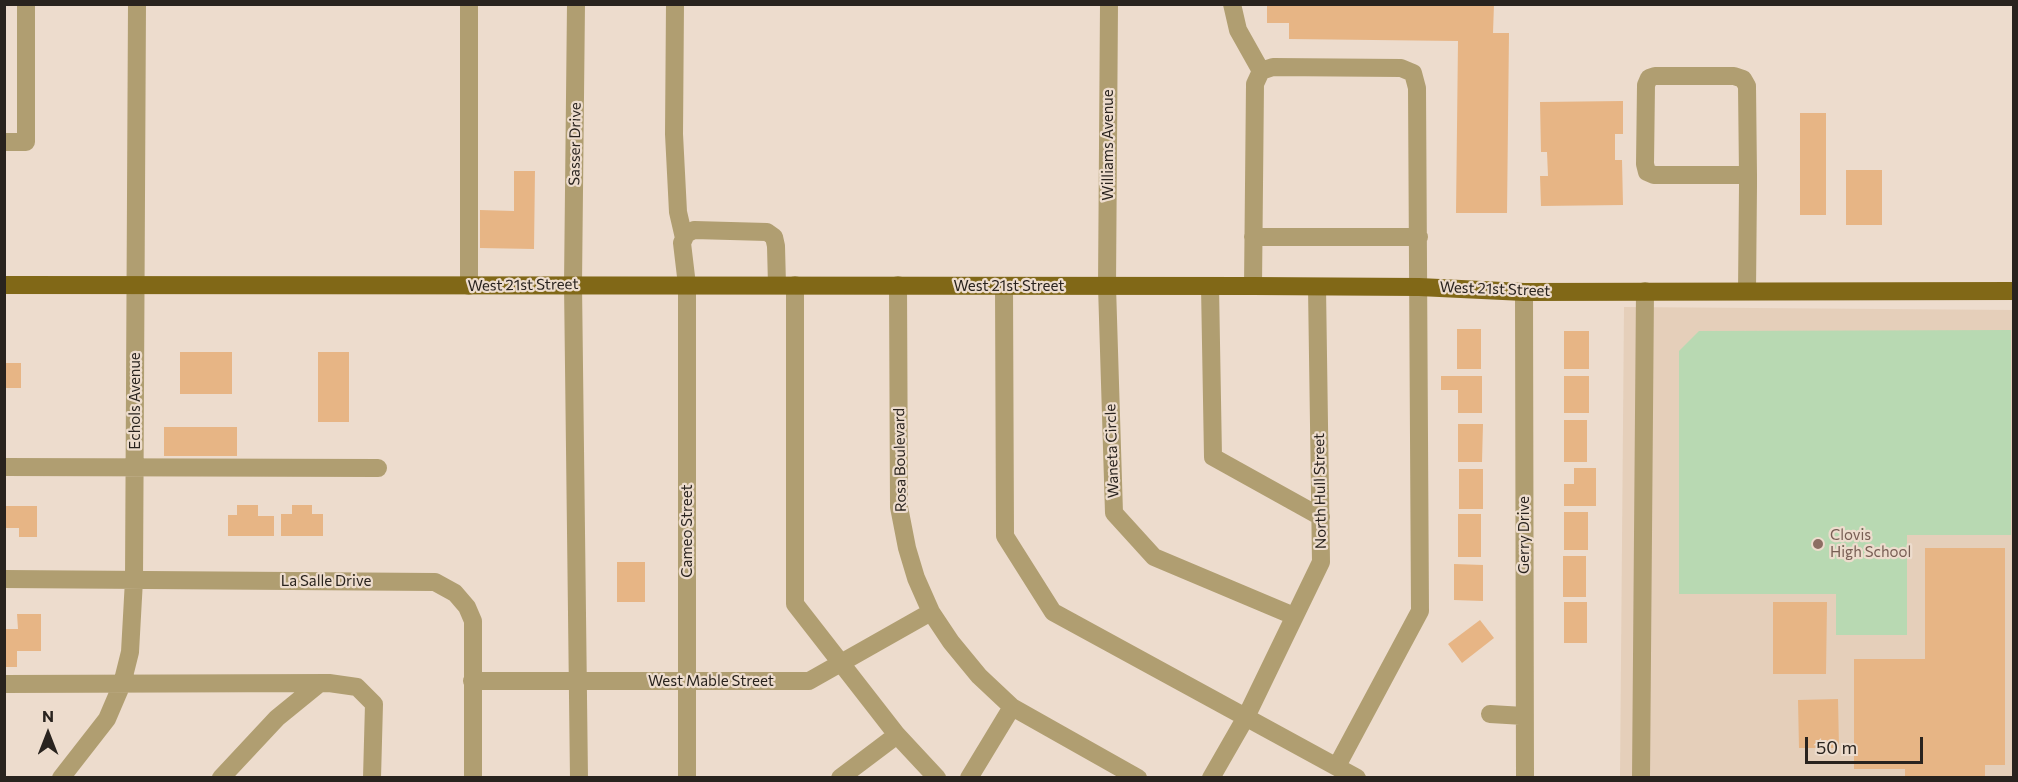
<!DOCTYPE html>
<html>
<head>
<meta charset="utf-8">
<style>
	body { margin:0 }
	#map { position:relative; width:2018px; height:782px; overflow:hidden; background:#eddccd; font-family:Commissioner,sans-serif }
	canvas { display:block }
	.frame { position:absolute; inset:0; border:6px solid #29231e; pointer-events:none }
	.north { position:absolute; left:18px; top:704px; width:60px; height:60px; -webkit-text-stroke:4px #eddccd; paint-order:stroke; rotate:0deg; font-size:16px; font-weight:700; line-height:24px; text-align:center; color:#29231e }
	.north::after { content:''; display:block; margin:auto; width:21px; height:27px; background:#29231e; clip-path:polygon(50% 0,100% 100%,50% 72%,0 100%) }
	.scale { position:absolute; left:1805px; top:737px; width:118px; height:27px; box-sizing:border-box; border:3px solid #29231e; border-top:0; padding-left:8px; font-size:18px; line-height:21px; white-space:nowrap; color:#29231e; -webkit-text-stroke:4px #eddccd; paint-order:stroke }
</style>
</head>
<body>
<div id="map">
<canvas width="2018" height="782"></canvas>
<div class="frame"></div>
<div class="north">N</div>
<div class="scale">50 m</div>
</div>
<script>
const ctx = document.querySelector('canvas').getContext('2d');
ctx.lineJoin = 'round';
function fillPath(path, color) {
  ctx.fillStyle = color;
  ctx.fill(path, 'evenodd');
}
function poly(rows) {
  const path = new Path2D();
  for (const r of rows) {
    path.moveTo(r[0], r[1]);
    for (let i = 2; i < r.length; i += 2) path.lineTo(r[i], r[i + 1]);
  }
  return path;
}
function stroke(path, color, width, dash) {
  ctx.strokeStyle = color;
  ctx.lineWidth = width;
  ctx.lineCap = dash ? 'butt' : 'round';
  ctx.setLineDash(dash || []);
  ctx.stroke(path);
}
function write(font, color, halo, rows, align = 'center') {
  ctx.font = font + ' Commissioner,sans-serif';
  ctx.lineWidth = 4.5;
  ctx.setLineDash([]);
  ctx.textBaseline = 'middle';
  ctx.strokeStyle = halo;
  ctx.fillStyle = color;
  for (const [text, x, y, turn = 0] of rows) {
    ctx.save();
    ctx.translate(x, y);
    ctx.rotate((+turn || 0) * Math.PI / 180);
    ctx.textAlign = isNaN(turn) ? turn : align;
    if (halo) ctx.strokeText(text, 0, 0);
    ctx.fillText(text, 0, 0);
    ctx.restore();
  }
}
fillPath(poly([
	[1624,307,2013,310,2013,777,1620,778]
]), '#e5cfba');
fillPath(poly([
	[2011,330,2011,535,1907,535,1907,635,1836,635,1836,594,1679,594,1679,351,1699,331]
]), '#b8d9b2');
fillPath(poly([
	[1267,4,1494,4,1493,33,1509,33,1507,213,1456,213,1458,41,1289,39,1289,23,1267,23],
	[1623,101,1623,134,1615,134,1615,160,1622,160,1623,205,1541,206,1540,176,1548,176,1547,152,1541,152,1540,102],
	[1800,113,1826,113,1826,215,1800,215],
	[1846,170,1882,170,1882,225,1846,225],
	[514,171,535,171,534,249,480,248,480,210,514,211],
	[1457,329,1481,329,1481,369,1457,369],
	[1564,331,1589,331,1589,369,1564,369],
	[180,352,232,352,232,394,180,394],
	[318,352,349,352,349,422,318,422],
	[4,363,21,363,21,388,4,388],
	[1441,376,1482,376,1482,413,1458,413,1458,390,1441,390],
	[1564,376,1589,376,1589,413,1564,413],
	[1564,420,1587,420,1587,462,1564,462],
	[1458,424,1483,424,1482,462,1458,462],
	[164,427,237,427,237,456,164,456],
	[1574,468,1596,468,1596,506,1564,506,1564,484,1574,484],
	[1459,469,1483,469,1483,509,1459,509],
	[237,505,258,505,258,516,274,516,274,536,228,536,228,515,237,515],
	[292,505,312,505,312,514,323,514,323,536,281,536,281,514,292,514],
	[4,506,37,506,37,537,19,537,19,528,4,528],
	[1564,512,1588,512,1588,550,1564,550],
	[1458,514,1481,514,1481,557,1458,557],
	[1925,548,2005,548,2005,765,1985,765,1985,778,1905,778,1905,769,1854,769,1854,659,1925,659],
	[1563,556,1586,556,1586,597,1563,597],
	[617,562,645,562,645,602,617,602],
	[1454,564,1483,565,1483,601,1454,600],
	[1564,602,1587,602,1587,643,1564,643],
	[1773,602,1827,602,1826,674,1773,674],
	[17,614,41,614,41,651,17,651,17,667,4,667,4,629,18,629],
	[1480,620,1494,638,1462,663,1448,644],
	[1838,699,1839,748,1799,748,1798,700]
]), '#e7b585');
stroke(poly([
	[576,4,573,284,579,778],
	[675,4,674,134,678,212,684,238],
	[1109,4,1107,286,1114,513,1154,557,1294,616],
	[1232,4,1238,30,1261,71],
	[4,142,26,142,26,4],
	[1253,237,1419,237],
	[795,285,795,604,897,735,937,778],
	[898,285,899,507,907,548,916,578,931,612,951,642,979,676,1012,707,1138,778],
	[469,286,469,4],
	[1210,286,1213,457,1321,517],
	[1253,286,1255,84,1261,71,1273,67,1401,68,1413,73,1417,88,1420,611,1337,766],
	[1004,287,1005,536,1053,612,1357,778],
	[1747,291,1748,186,1748,175,1747,86,1743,79,1734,76,1655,76,1649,78,1646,85,1645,164,1647,172,1654,175,1748,175],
	[1524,292,1525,778],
	[4,467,378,468],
	[4,579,435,582,455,593,467,607,473,621,473,778],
	[472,681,809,681,931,612],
	[4,684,329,683,357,687,374,704,372,778],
	[1490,714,1524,716],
	[61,778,107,719,122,684,130,652,134,580,137,4],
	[221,778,277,718,320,683],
	[687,778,687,285,682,243,686,234,694,230,767,232,774,237,776,246,777,285],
	[840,778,897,735],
	[969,778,1012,707],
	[1211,778,1246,717,1321,562,1317,287],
	[1641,778,1645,291]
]), '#b09e71', 18);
stroke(poly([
	[4,285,1253,286,1419,287,1524,292,2014,291]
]), '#816817', 18);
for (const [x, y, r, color] of [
	[1818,544,6,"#8d6e63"]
]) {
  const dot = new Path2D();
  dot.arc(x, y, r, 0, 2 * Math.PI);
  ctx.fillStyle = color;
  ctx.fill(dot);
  stroke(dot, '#eddccd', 2);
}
write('15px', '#29231e', '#eddccd', [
	["Sasser Drive",575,144,-89],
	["Williams Avenue",1108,145,-90],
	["West 21st Street",523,285,-1],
	["West 21st Street",1009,286],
	["West 21st Street",1495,289,2],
	["Echols Avenue",135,401,-90],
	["Waneta Circle",1112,451,-92],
	["Rosa Boulevard",900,460,-91],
	["North Hull Street",1320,491,-91],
	["Cameo Street",687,531,-90],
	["Gerry Drive",1524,535,-90],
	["La Salle Drive",326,581],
	["West Mable Street",711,681]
]);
write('15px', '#785e54', '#eddccd', [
	["Clovis",1830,535],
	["High School",1830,552]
], 'left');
</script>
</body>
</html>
